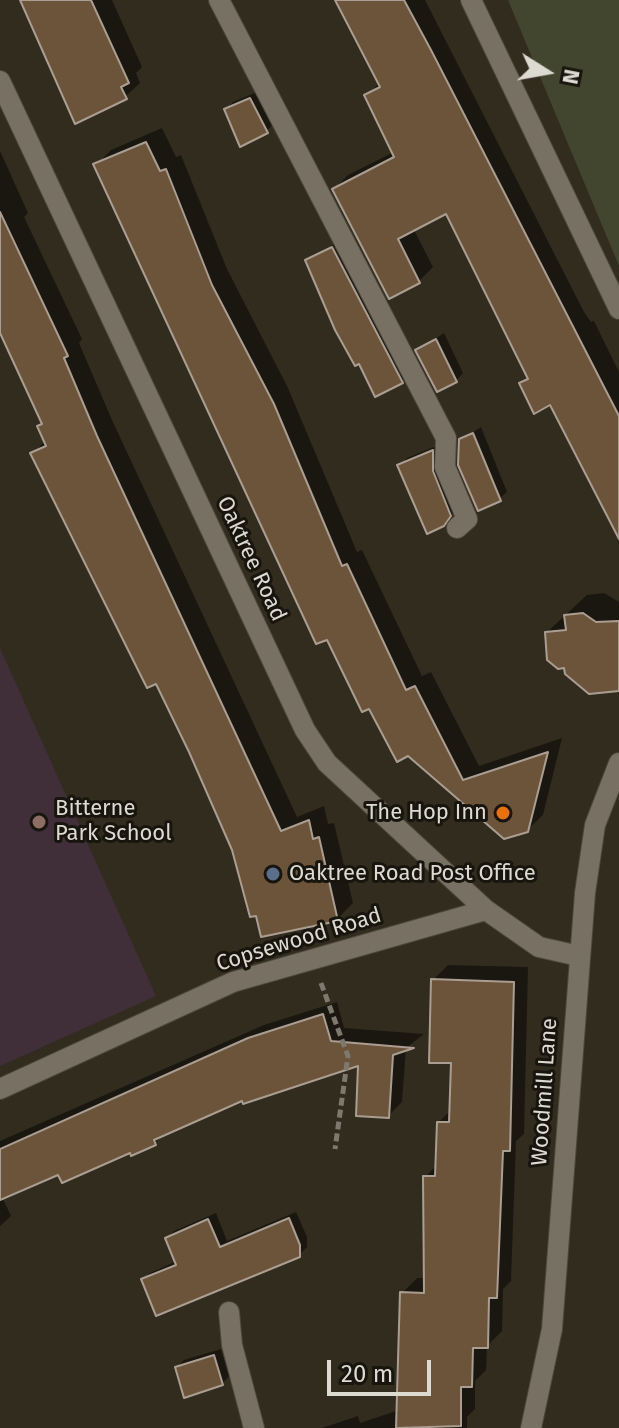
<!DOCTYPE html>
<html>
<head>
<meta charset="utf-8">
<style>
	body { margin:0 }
	#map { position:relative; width:619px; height:1428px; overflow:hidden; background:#322c1f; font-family:"Fira Sans",sans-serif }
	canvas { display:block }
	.north { position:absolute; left:507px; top:32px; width:80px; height:80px; -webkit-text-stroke:6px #18150f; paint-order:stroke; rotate:101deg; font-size:22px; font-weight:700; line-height:32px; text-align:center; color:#dddad1 }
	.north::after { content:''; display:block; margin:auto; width:28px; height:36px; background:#dddad1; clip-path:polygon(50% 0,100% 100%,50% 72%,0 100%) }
	.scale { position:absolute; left:327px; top:1360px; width:104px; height:36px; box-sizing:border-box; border:4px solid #dddad1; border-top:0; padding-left:10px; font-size:24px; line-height:28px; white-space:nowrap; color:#dddad1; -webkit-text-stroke:6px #18150f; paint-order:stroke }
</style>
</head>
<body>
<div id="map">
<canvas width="619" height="1428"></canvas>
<div class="north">N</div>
<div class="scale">20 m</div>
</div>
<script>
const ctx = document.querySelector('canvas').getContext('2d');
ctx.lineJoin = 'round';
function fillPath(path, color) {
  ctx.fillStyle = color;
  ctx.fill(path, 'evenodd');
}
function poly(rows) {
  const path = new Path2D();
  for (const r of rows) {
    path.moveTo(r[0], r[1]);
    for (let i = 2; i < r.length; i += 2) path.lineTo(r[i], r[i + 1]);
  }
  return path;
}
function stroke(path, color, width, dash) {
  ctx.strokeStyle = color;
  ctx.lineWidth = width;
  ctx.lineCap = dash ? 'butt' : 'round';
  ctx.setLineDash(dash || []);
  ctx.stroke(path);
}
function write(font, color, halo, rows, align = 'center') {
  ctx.font = font + ' "Fira Sans",sans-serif';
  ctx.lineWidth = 6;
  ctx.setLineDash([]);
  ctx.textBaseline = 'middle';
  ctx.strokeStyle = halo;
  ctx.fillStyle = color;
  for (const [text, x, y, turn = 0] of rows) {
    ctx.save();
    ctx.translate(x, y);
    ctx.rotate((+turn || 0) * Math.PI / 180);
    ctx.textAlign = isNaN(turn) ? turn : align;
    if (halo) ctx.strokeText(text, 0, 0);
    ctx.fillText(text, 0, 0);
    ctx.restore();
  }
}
fillPath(poly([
	[0,648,156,996,0,1066]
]), '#402e38');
fillPath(poly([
	[508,0,619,0,619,266]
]), '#42462e');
fillPath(poly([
	[21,0,112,0,142,67,136,73,140,83,125,97],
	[336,0,425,0,584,312,591,322,594,321,619,372,619,535,551,402,522,384,529,376,447,211,413,228,433,267,419,281,390,297,334,189,348,175,394,152,367,96,380,82],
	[257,92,274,124,266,131,226,109,233,102],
	[162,128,176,157,181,155,227,269,288,388,357,552,362,550,422,676,431,672,479,766,562,738,543,815,527,830,408,754,96,165,111,150],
	[0,151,28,213,24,217,82,339,79,343,112,420,297,817,324,806,328,824,334,823,353,903,337,919,157,681,33,454,46,440,39,426,44,422,0,330],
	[340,241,409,374,402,381,307,260],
	[444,333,463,373,456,381,418,351],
	[481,427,507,492,499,499,461,440],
	[439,445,458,507,443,525,400,466,407,458],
	[604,593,619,602,619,689,547,632,587,595],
	[448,965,528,967,524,1134,516,1141,511,1281,503,1289,502,1331,487,1346,486,1370,475,1381,475,1409,467,1417,467,1428,322,1428,358,1416,360,1423,399,1410,402,1293,417,1278,426,1278,425,1177,437,1165,439,1122,451,1110,453,1061,433,980],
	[337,1002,344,1028,424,1034,406,1048,402,1102,388,1116,360,1064,243,1099,166,1132,155,1143,63,1181,59,1172,2,1197,11,1216,0,1226,0,1141,264,1025],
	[296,1212,307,1237,307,1247,299,1255,143,1280,150,1273,177,1261,167,1238,174,1231,216,1213,227,1241],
	[221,1349,229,1376,222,1384,177,1367,184,1360]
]), '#0007');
const building = poly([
	[20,0,91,0,129,83,121,87,127,99,75,124,20,0],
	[335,0,404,0,431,50,619,416,619,539,550,405,534,414,519,383,528,379,446,214,398,239,420,283,389,299,332,189,394,157,364,95,380,87,335,0],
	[250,98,268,133,240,147,224,109,250,98],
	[146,142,160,171,166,169,212,285,274,404,342,566,347,564,406,690,415,686,463,780,548,752,528,832,504,839,408,756,397,762,369,709,362,712,327,640,316,644,93,164,146,142],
	[0,212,68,356,64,358,97,436,281,831,309,820,313,839,319,837,338,921,261,937,256,916,250,917,232,850,189,752,156,684,147,688,30,453,46,446,37,426,42,424,0,333,0,212],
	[332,247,403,383,375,397,359,364,355,366,335,330,305,260,332,247],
	[436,339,457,382,437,392,415,350,436,339],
	[473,433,501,501,478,511,458,465,459,439,473,433],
	[433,450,433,471,451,516,444,526,427,534,397,465,433,450],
	[583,613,596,622,619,621,619,691,589,694,565,674,564,668,558,669,547,660,545,632,566,630,564,615,583,613],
	[431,979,514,982,510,1151,503,1151,497,1298,489,1298,488,1348,473,1348,472,1387,461,1387,461,1426,396,1428,400,1292,424,1293,423,1176,435,1176,437,1122,449,1122,451,1063,429,1063,431,979],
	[323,1014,331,1041,414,1048,393,1055,389,1118,356,1116,358,1066,243,1104,242,1101,154,1140,156,1145,131,1156,130,1153,62,1183,58,1175,0,1200,0,1149,248,1038,323,1014],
	[289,1218,300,1245,300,1257,156,1316,141,1279,176,1265,165,1238,208,1219,220,1247,289,1218],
	[214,1355,223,1385,184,1398,175,1367,214,1355]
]);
fillPath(building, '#6c543b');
stroke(building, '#aa9d91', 2);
const service = poly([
	[219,0,446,438,445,467,467,519,457,528],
	[229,1312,232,1345,254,1428]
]);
const minor = poly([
	[471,0,619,309],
	[0,81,305,730,327,763,486,910,539,947,579,956],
	[0,1089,233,982,486,910]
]);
const tertiary = poly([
	[531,1428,552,1329,585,893,595,825,619,763]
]);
stroke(service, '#4d483c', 22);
stroke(minor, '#4d483c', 22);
stroke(tertiary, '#4d483c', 22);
stroke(poly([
	[321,983,348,1056,335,1149]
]), '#7e796e', 5, [8, 4]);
stroke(service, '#787062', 20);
stroke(minor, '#787062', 20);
stroke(tertiary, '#787062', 20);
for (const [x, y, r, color] of [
	[503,813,8,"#e8710a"],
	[39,822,8,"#8d6e63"],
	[273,874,8,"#5c6f8a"]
]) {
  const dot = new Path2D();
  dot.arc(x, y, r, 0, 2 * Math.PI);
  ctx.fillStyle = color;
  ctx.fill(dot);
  stroke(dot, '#18150f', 3);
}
write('22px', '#dddad1', '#18150f', [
	["Oaktree Road",251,559,65],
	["Copsewood Road",299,940,-17],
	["Woodmill Lane",545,1092,-86]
]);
write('22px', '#dddad1', '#18150f', [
	["Bitterne",55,809],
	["Park School",55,834],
	["The Hop Inn",487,813,"right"],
	["Oaktree Road Post Office",289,874]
], 'left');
</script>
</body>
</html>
